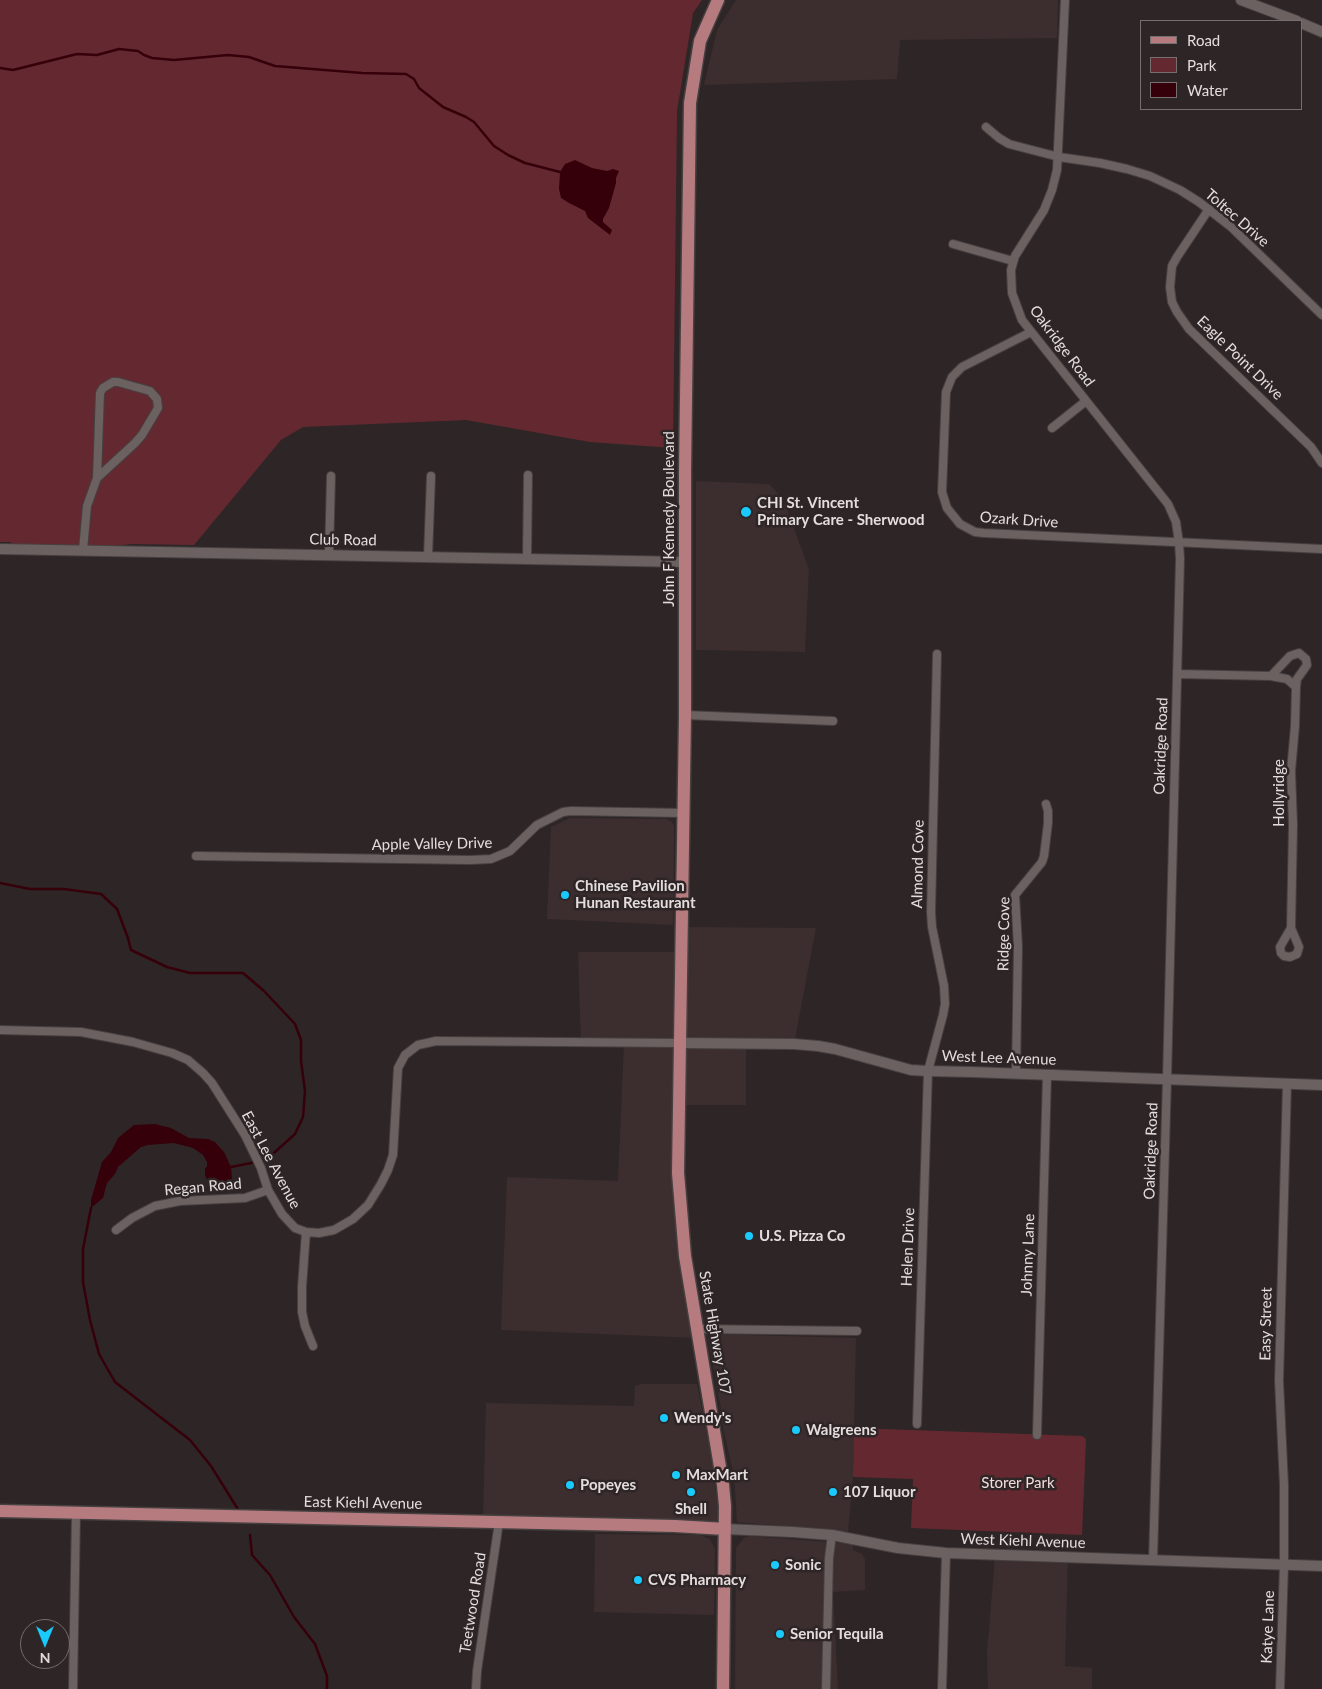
<!DOCTYPE html>
<html>
<head>
<meta charset="utf-8">
<style>
	body { margin:0 }
	#map { position:relative; width:1322px; height:1689px; overflow:hidden; background:#2e2526; font-family:Lato,sans-serif }
	canvas { display:block }
	.legend { position:absolute; left:1140px; top:20px; width:162px; height:90px; box-sizing:border-box; background:#2e2526; border:1px solid #766f6f; margin:0; padding:6px 9px; list-style:none; font-size:15px; color:#e3dddd }
	.legend li { display:flex; align-items:center; gap:10px; height:25px }
	.legend b { width:25px; border:1px solid #766f6f }
	.north { position:absolute; left:20px; top:1619px; width:50px; height:50px; box-sizing:border-box; background:#2e2526; border:1px solid #766f6f; border-radius:50%; rotate:180deg; font-size:14px; font-weight:700; line-height:20px; text-align:center; color:#e3dddd }
	.north::after { content:''; display:block; margin:auto; width:18px; height:22px; background:#1bcafc; clip-path:polygon(50% 0,100% 100%,50% 72%,0 100%) }
</style>
</head>
<body>
<div id="map">
<canvas width="1322" height="1689"></canvas>
<ul class="legend">
<li><b style="height:6px;background:#b67b7f"></b>Road</li>
<li><b style="height:14px;background:#642930"></b>Park</li>
<li><b style="height:14px;background:#36000b"></b>Water</li>
</ul>
<div class="north">N</div>
</div>
<script>
const ctx = document.querySelector('canvas').getContext('2d');
ctx.lineJoin = 'round';
function fillPath(path, color) {
  ctx.fillStyle = color;
  ctx.fill(path, 'evenodd');
}
function poly(rows) {
  const path = new Path2D();
  for (const r of rows) {
    path.moveTo(r[0], r[1]);
    for (let i = 2; i < r.length; i += 2) path.lineTo(r[i], r[i + 1]);
  }
  return path;
}
function stroke(path, color, width, dash) {
  ctx.strokeStyle = color;
  ctx.lineWidth = width;
  ctx.lineCap = dash ? 'butt' : 'round';
  ctx.setLineDash(dash || []);
  ctx.stroke(path);
}
function write(font, color, halo, rows, align = 'center') {
  ctx.font = font + ' Lato,sans-serif';
  ctx.lineWidth = 5;
  ctx.setLineDash([]);
  ctx.textBaseline = 'middle';
  ctx.strokeStyle = halo;
  ctx.fillStyle = color;
  for (const [text, x, y, turn = 0] of rows) {
    ctx.save();
    ctx.translate(x, y);
    ctx.rotate((+turn || 0) * Math.PI / 180);
    ctx.textAlign = isNaN(turn) ? turn : align;
    if (halo) ctx.strokeText(text, 0, 0);
    ctx.fillText(text, 0, 0);
    ctx.restore();
  }
}
fillPath(poly([
	[736,0,1058,0,1057,38,900,40,897,79,704,85,717,30],
	[696,481,769,484,783,499,809,569,805,652,696,650],
	[570,818,666,819,671,821,674,826,674,832,673,925,547,919,551,827],
	[681,927,816,928,794,1044,746,1044,746,1105,679,1105,678,1173,699,1338,501,1330,507,1177,618,1181,624,1042,581,1042,578,952,680,952],
	[707,1334,856,1338,853,1477,848,1532,737,1522,734,1476,722,1423,722,1414],
	[641,1384,697,1384,709,1445,720,1522,483,1522,486,1403,634,1406,635,1386],
	[595,1534,700,1535,710,1539,715,1549,714,1615,594,1612],
	[749,1536,853,1544,853,1550,862,1554,865,1559,865,1590,833,1592,838,1689,735,1689,736,1548,744,1538],
	[995,1556,1068,1558,1065,1666,1092,1668,1092,1689,988,1689,987,1653]
]), '#3c2e2f');
fillPath(poly([
	[0,0,702,0,693,13,677,111,673,448,590,442,466,420,303,427,281,440,194,545,131,544,83,550,18,549,10,542,0,542],
	[854,1428,1082,1436,1086,1439,1082,1535,911,1528,913,1479,853,1477]
]), '#642930');
fillPath(poly([
	[575,160,592,168,607,171,613,169,619,171,616,178,616,183,609,208,603,219,603,222,612,230,610,235,588,218,585,211,569,203,561,198,559,189,560,172,565,164],
	[155,1124,171,1128,189,1138,208,1139,215,1142,224,1152,231,1167,232,1179,222,1185,216,1186,210,1184,205,1176,205,1169,207,1166,207,1162,203,1155,193,1148,174,1143,148,1145,141,1147,118,1167,115,1174,107,1183,103,1198,91,1208,91,1200,102,1162,111,1152,118,1138,134,1125]
]), '#36000b');
stroke(poly([
	[0,68,13,70,77,54,97,55,119,49,138,51,144,55,152,58,174,60,228,55,249,57,275,66,362,73,406,74,414,79,419,88,443,107,466,117,474,122,494,146,508,155,525,163,560,172],
	[0,883,30,889,64,889,101,894,117,909,128,938,131,950,167,967,190,973,243,973,264,991,295,1024,301,1040,301,1061,305,1091,303,1117,295,1134,266,1160,231,1167],
	[91,1208,83,1249,83,1282,90,1320,99,1354,115,1382,190,1440,211,1466,239,1511],
	[250,1535,252,1555,270,1575,294,1617,315,1644,327,1676,327,1689]
]), '#36000b', 2.5);
const minor = poly([
	[1065,0,1057,170,1052,190,1044,210,1015,256,1011,270,1012,293,1022,320,1168,504,1176,522,1179,543,1180,559,1167,1079,1153,1560],
	[986,127,999,138,1009,144,1059,157,1100,163,1127,169,1150,176,1180,190,1199,202,1230,226,1322,315],
	[1209,209,1177,257,1172,266,1170,287,1172,302,1177,312,1189,329,1311,447,1322,463],
	[953,244,1013,261],
	[1031,332,962,367,952,377,946,392,942,492,947,508,960,524,975,532,984,533,1322,549],
	[113,382,118,382,150,391,157,399,158,408,142,435,135,443,97,478,100,393,103,388,113,382],
	[1052,428,1086,401],
	[83,550,87,506,97,478],
	[329,555,331,476],
	[428,557,431,476],
	[527,559,528,475],
	[1177,674,1271,676,1290,656,1299,653,1306,659,1307,665,1297,679,1296,687],
	[1271,676,1287,679,1296,687,1295,726,1291,771,1293,825,1291,928,1299,947,1297,954,1290,957,1284,956,1281,953,1280,947,1291,928],
	[685,715,833,721],
	[196,856,470,860,491,859,510,851,537,825,563,812,571,811,683,813],
	[0,1030,81,1032,133,1042,172,1053,188,1060,203,1073,212,1083,245,1135,261,1168,268,1190,282,1214,295,1228,306,1232,319,1233,334,1230,353,1219,368,1205,381,1184,388,1170,393,1155,398,1068,405,1055,418,1045,436,1041,679,1043],
	[1016,1073,1018,946,1015,895,1042,862,1044,856,1048,823,1048,811,1046,804],
	[116,1230,132,1218,155,1206,180,1201,245,1198,268,1190],
	[306,1232,302,1287,302,1312,305,1326,313,1346],
	[697,1329,857,1331],
	[917,1424,928,1071,943,1015,945,1004,944,986,932,927,931,912,937,654],
	[1037,1435,1047,1075],
	[73,1689,76,1513],
	[476,1689,477,1671,499,1522],
	[826,1689,829,1558,832,1535],
	[942,1689,946,1553],
	[1280,1689,1284,1565,1284,1485,1279,1381,1287,1084]
]);
const tertiary = poly([
	[1241,0,1297,21],
	[1301,23,1322,32],
	[0,549,685,562],
	[679,1043,794,1044,818,1046,835,1049,911,1070,928,1071,972,1072,1322,1085],
	[725,1529,793,1532,832,1535,898,1548,946,1553,1322,1566]
]);
const primary = poly([
	[718,0,700,41,690,103,685,472,685,715,678,1173,685,1256,723,1485,725,1506,723,1689],
	[0,1511,675,1526,725,1529]
]);
stroke(minor, '#474040', 10);
stroke(tertiary, '#474040', 12);
stroke(primary, '#474040', 15);
stroke(minor, '#6b6161', 8);
stroke(tertiary, '#6b6161', 10);
stroke(primary, '#b67b7f', 12);
for (const [x, y, r, color] of [
	[746,512,6,"#1bcafc"],
	[565,895,5,"#1bcafc"],
	[749,1236,5,"#1bcafc"],
	[664,1418,5,"#1bcafc"],
	[796,1430,5,"#1bcafc"],
	[676,1475,5,"#1bcafc"],
	[570,1485,5,"#1bcafc"],
	[691,1492,5,"#1bcafc"],
	[833,1492,5,"#1bcafc"],
	[775,1565,5,"#1bcafc"],
	[638,1580,5,"#1bcafc"],
	[780,1634,5,"#1bcafc"]
]) {
  const dot = new Path2D();
  dot.arc(x, y, r, 0, 2 * Math.PI);
  ctx.fillStyle = color;
  ctx.fill(dot);
  stroke(dot, '#2e2526', 2);
}
write('15px', '#e3dddd', '#2e2526', [
	["Toltec Drive",1237,218,41],
	["Oakridge Road",1062,346,53],
	["Eagle Point Drive",1240,358,44],
	["John F Kennedy Boulevard",669,519,-90],
	["Ozark Drive",1019,520,4],
	["Club Road",343,540,1],
	["Oakridge Road",1161,746,-88],
	["Hollyridge",1279,793,-90],
	["Apple Valley Drive",432,844,-1],
	["Almond Cove",918,864,-89],
	["Ridge Cove",1004,934,-89],
	["West Lee Avenue",999,1058,2],
	["Oakridge Road",1151,1151,-88],
	["East Lee Avenue",271,1160,62],
	["Regan Road",203,1187,-5],
	["Helen Drive",908,1247,-88],
	["Johnny Lane",1028,1255,-88],
	["Easy Street",1266,1324,-89],
	["State Highway 107",715,1333,80],
	["East Kiehl Avenue",363,1503,1],
	["West Kiehl Avenue",1023,1541,2],
	["Teetwood Road",473,1603,-81],
	["Katye Lane",1268,1627,-88]
]);
write('bold 15px', '#e3dddd', '#2e2526', [
	["CHI St. Vincent",757,503],
	["Primary Care - Sherwood",757,520],
	["Chinese Pavilion",575,886],
	["Hunan Restaurant",575,903],
	["U.S. Pizza Co",759,1236],
	["Wendy's",674,1418],
	["Walgreens",806,1430],
	["MaxMart",686,1475],
	["Popeyes",580,1485],
	["107 Liquor",843,1492],
	["Shell",691,1509,"center"],
	["Sonic",785,1565],
	["CVS Pharmacy",648,1580],
	["Senior Tequila",790,1634]
], 'left');
write('15px', '#f5dcdd', '#2e2526', [
	["Storer Park",1018,1483]
]);
</script>
</body>
</html>
